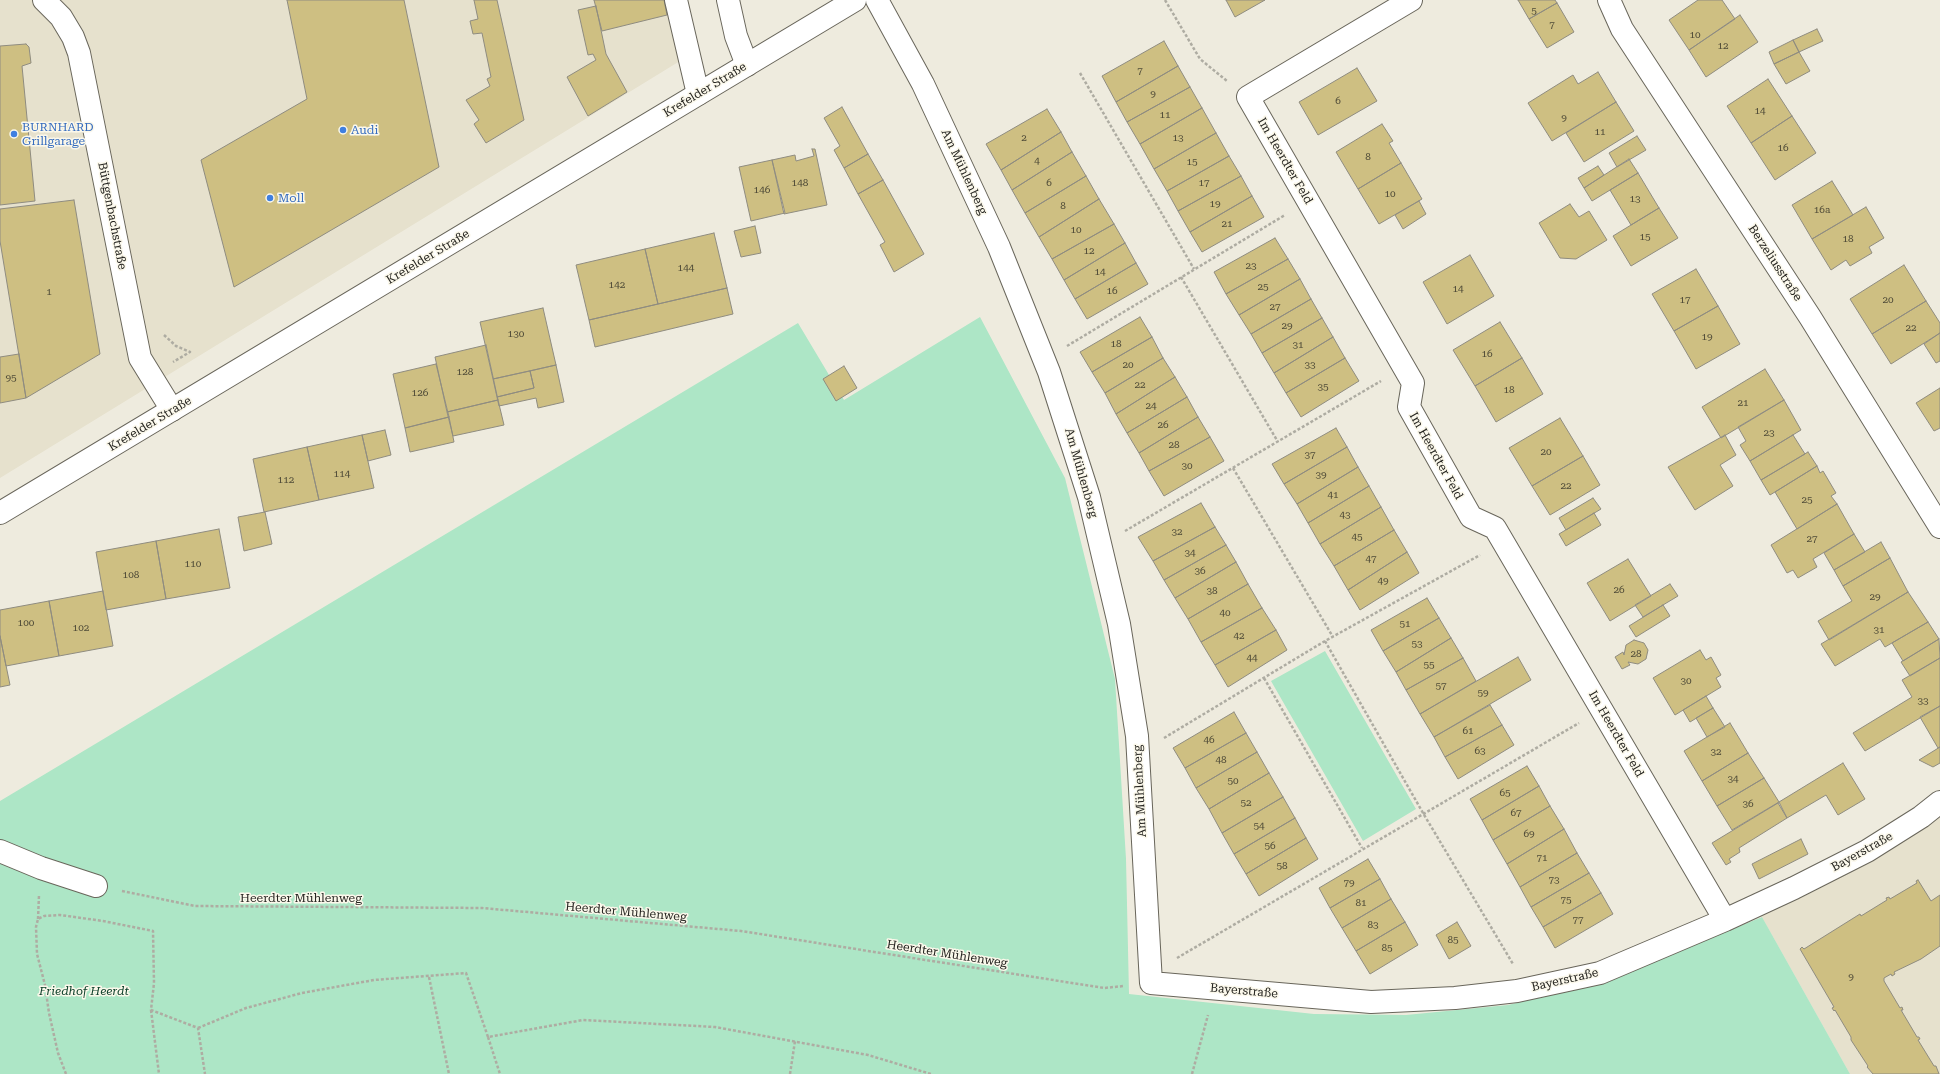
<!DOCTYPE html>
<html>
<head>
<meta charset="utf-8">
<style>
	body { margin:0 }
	canvas { display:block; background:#eeebde }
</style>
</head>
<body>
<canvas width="1940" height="1074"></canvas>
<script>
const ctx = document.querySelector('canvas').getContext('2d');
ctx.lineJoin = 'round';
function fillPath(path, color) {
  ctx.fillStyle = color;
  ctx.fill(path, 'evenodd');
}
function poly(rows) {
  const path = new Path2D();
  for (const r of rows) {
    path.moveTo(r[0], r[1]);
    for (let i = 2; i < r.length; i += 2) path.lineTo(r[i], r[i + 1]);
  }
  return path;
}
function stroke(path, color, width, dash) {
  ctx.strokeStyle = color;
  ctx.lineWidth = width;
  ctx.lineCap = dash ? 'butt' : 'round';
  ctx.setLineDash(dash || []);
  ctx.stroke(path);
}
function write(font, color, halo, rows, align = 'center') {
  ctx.font = font + ' "Roboto Serif",serif';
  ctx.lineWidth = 3;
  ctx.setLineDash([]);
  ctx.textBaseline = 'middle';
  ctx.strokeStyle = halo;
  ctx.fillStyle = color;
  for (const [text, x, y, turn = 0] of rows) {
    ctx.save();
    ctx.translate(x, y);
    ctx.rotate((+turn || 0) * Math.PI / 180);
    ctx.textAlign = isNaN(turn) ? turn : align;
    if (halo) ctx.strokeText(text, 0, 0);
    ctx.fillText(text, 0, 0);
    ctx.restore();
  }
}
fillPath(poly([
	[0,0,682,0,693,53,0,478],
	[1940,803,1940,1074,1850,1074,1758,910]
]), '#e6e1cd');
fillPath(poly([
	[980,317,1065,478,1115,679,1126,859,1129,994,1314,1014,1406,1015,1508,1005,1601,983,1762,917,1850,1074,0,1074,0,801,798,323,844,400],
	[1325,651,1416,809,1363,841,1271,681]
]), '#ade6c6');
const building = poly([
	[287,0,404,0,439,167,234,287,201,160,307,99,287,0],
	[474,0,497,0,524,120,486,143,474,124,479,120,466,100,490,86,487,79,491,77,482,33,473,34,470,21,478,19,474,0],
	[594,0,664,0,667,15,602,31,594,0],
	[1226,0,1265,0,1235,17,1226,0],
	[1518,0,1555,0,1557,3,1529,19,1518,0],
	[1698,0,1722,0,1735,19,1689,50,1669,20,1698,0],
	[1557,3,1574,32,1547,48,1529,19,1557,3],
	[596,6,606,54,627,92,588,116,567,77,596,60,593,54,588,55,578,10,596,6],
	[1740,15,1758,42,1706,77,1689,50,1740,15],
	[1817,29,1823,41,1799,52,1793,40,1817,29],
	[1793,40,1799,52,1774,64,1769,52,1793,40],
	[1164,41,1178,66,1116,102,1102,76,1164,41],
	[26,44,29,47,31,63,22,66,35,201,0,205,0,46,26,44],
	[1799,52,1810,71,1786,84,1774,64,1799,52],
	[1178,66,1190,87,1127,122,1116,102,1178,66],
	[1357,68,1377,101,1318,135,1299,102,1357,68],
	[1598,72,1616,102,1552,141,1528,103,1573,75,1578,84,1598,72],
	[1768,79,1792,116,1751,143,1727,106,1768,79],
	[1190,87,1202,108,1140,144,1127,122,1190,87],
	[1616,102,1634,131,1584,162,1566,133,1616,102],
	[842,107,868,154,844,168,834,150,840,146,824,118,842,107],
	[1202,108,1216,133,1154,169,1140,144,1202,108],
	[1047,109,1061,132,1001,170,986,144,1047,109],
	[1792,116,1816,153,1775,180,1751,143,1792,116],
	[1382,124,1393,141,1389,143,1401,163,1358,189,1336,152,1382,124],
	[1061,132,1072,152,1012,190,1001,170,1061,132],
	[1216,133,1229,156,1167,191,1154,169,1216,133],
	[1637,136,1646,150,1617,167,1609,153,1637,136],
	[812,149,815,149,827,205,784,214,772,160,795,155,796,161,814,156,812,149],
	[1072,152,1086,176,1025,213,1012,190,1072,152],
	[868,154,883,180,858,194,844,168,868,154],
	[1229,156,1241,176,1178,211,1167,191,1229,156],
	[1629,159,1638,173,1592,201,1584,188,1629,159],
	[772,160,785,213,751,221,739,167,772,160],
	[1401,163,1422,199,1379,224,1358,189,1401,163],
	[1598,166,1604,175,1584,188,1578,178,1598,166],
	[1638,173,1659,208,1631,225,1610,190,1638,173],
	[1086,176,1099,199,1039,237,1025,213,1086,176],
	[1241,176,1252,196,1190,232,1178,211,1241,176],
	[883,180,924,254,894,272,880,245,885,242,858,194,883,180],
	[1832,181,1853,215,1812,239,1792,205,1832,181],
	[1252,196,1264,217,1202,252,1190,232,1252,196],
	[1099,199,1114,224,1052,259,1039,237,1099,199],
	[74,200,100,354,26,398,0,241,0,209,74,200],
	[1419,201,1426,214,1403,229,1395,215,1419,201],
	[1570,204,1579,217,1589,211,1607,240,1576,259,1560,258,1539,223,1570,204],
	[1866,207,1884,238,1869,247,1872,253,1850,266,1846,260,1831,270,1812,239,1866,207],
	[1659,208,1678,238,1631,266,1613,236,1659,208],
	[1114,224,1125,243,1064,280,1052,259,1114,224],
	[755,226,761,253,741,257,734,231,755,226],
	[714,233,727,288,658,304,645,249,714,233],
	[1275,238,1288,259,1226,294,1214,272,1275,238],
	[1125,243,1136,263,1075,299,1064,280,1125,243],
	[645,249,658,304,589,320,576,265,645,249],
	[1470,255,1494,296,1447,324,1423,282,1470,255],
	[1288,259,1300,279,1239,315,1226,294,1288,259],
	[1136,263,1148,284,1087,319,1075,299,1136,263],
	[1904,265,1926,301,1872,334,1850,299,1904,265],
	[1696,269,1718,306,1674,331,1652,294,1696,269],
	[1300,279,1311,299,1251,334,1239,315,1300,279],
	[727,288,733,314,595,347,589,320,727,288],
	[1311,299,1322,318,1262,353,1251,334,1311,299],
	[1926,301,1940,323,1940,333,1891,364,1872,334,1926,301],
	[1718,306,1740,344,1696,369,1674,331,1718,306],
	[543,308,556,365,493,379,480,322,543,308],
	[1140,317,1152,337,1092,372,1080,352,1140,317],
	[1322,318,1333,337,1274,373,1262,353,1322,318],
	[1500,322,1522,358,1475,386,1453,350,1500,322],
	[1940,333,1940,361,1936,363,1924,344,1940,333],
	[1152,337,1163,358,1105,393,1092,372,1152,337],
	[1333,337,1345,358,1286,393,1274,373,1333,337],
	[486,345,498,400,447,412,435,357,486,345],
	[19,354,26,398,0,403,0,357,19,354],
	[1163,358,1175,377,1116,414,1105,393,1163,358],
	[1345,358,1359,381,1301,417,1286,393,1345,358],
	[1522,358,1543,394,1496,422,1475,386,1522,358],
	[436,364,449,417,405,428,393,374,436,364],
	[556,365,564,402,538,408,536,398,499,406,497,397,534,388,530,371,556,365],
	[844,366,857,388,836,401,823,379,844,366],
	[1765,369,1784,400,1721,438,1702,407,1765,369],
	[530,371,534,388,497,397,493,379,530,371],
	[1175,377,1187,397,1127,433,1116,414,1175,377],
	[1940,388,1940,428,1934,431,1916,403,1940,388],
	[1187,397,1198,417,1139,453,1127,433,1187,397],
	[498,400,504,425,453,436,447,412,498,400],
	[1784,400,1801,430,1750,461,1740,445,1746,441,1738,427,1784,400],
	[449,417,454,442,410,452,405,428,449,417],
	[1198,417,1210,437,1149,471,1139,453,1198,417],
	[1560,418,1583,456,1532,486,1509,448,1560,418],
	[1336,428,1347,447,1284,484,1272,464,1336,428],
	[385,430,391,455,368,461,362,435,385,430],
	[362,435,374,488,319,500,307,447,362,435],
	[1725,435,1736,455,1720,465,1733,486,1695,510,1668,467,1725,435],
	[1793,435,1805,454,1761,480,1750,461,1793,435],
	[1210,437,1224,461,1164,496,1149,471,1210,437],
	[307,447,319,500,264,512,253,459,307,447],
	[1347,447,1358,467,1297,504,1284,484,1347,447],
	[1808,452,1817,466,1770,495,1761,480,1808,452],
	[1583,456,1600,485,1550,515,1532,486,1583,456],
	[1817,466,1820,473,1823,471,1836,493,1831,496,1837,504,1797,529,1775,492,1817,466],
	[1358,467,1369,486,1308,523,1297,504,1358,467],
	[1369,486,1381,507,1320,544,1308,523,1369,486],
	[1593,498,1601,509,1566,530,1559,518,1593,498],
	[1201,503,1215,527,1153,561,1138,537,1201,503],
	[1837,504,1854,534,1813,559,1817,567,1798,578,1793,570,1787,573,1771,545,1837,504],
	[1381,507,1394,530,1334,566,1320,544,1381,507],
	[265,512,272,544,244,551,238,517,265,512],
	[1594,513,1601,525,1566,546,1559,534,1594,513],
	[1215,527,1226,545,1164,580,1153,561,1215,527],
	[219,529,230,588,166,599,156,541,219,529],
	[1394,530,1407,552,1348,590,1334,566,1394,530],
	[1854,534,1865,552,1834,570,1824,553,1854,534],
	[156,541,166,599,106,610,96,552,156,541],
	[1881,542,1890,558,1843,586,1834,570,1881,542],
	[1226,545,1236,562,1175,598,1164,580,1226,545],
	[1407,552,1419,573,1360,610,1348,590,1407,552],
	[1890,558,1908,592,1829,640,1818,621,1852,601,1843,586,1890,558],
	[1628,559,1651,596,1610,621,1587,583,1628,559],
	[1236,562,1248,584,1188,619,1175,598,1236,562],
	[1248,584,1262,608,1201,642,1188,619,1248,584],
	[1670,584,1678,596,1643,617,1635,605,1670,584],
	[103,591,113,646,59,656,49,601,103,591],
	[1908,592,1928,622,1885,647,1880,639,1835,666,1821,644,1908,592],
	[1427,598,1439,618,1383,651,1371,630,1427,598],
	[49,601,59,656,6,666,0,636,0,610,49,601],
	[1663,605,1670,616,1636,637,1629,626,1663,605],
	[1262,608,1276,630,1215,665,1201,642,1262,608],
	[1439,618,1451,638,1396,672,1383,651,1439,618],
	[1928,622,1939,639,1903,661,1892,643,1928,622],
	[1276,630,1287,650,1228,687,1215,665,1276,630],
	[0,636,10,685,0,687,0,636],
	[1451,638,1463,658,1406,690,1396,672,1451,638],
	[1939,639,1940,658,1910,676,1901,662,1939,639],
	[1634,640,1644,643,1648,650,1646,659,1638,664,1628,662,1630,665,1622,669,1615,657,1623,652,1624,655,1626,645,1634,640],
	[1700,650,1706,660,1711,657,1721,675,1716,678,1721,687,1675,715,1653,678,1700,650],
	[1518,657,1531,680,1434,737,1420,714,1518,657],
	[1463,658,1476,681,1420,714,1406,690,1463,658],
	[1940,658,1940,706,1865,751,1853,733,1912,697,1902,680,1940,658],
	[1706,696,1713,708,1690,722,1683,710,1706,696],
	[1490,705,1502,725,1445,757,1434,737,1490,705],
	[1940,706,1940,747,1938,748,1920,717,1940,706],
	[1713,708,1725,727,1707,737,1696,718,1713,708],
	[1234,712,1246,733,1185,768,1173,748,1234,712],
	[1730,723,1748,753,1702,781,1684,751,1730,723],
	[1502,725,1514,745,1458,779,1445,757,1502,725],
	[1246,733,1257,752,1196,788,1185,768,1246,733],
	[1940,747,1940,763,1933,767,1919,760,1940,747],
	[1257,752,1269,773,1209,809,1196,788,1257,752],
	[1748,753,1764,778,1717,806,1702,781,1748,753],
	[1843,763,1865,799,1838,815,1826,795,1787,818,1779,802,1843,763],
	[1527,766,1539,786,1482,820,1470,799,1527,766],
	[1269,773,1283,797,1222,833,1209,809,1269,773],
	[1764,778,1779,802,1732,830,1717,806,1764,778],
	[1539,786,1550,806,1493,840,1482,820,1539,786],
	[1283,797,1295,818,1234,854,1222,833,1283,797],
	[1778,803,1787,818,1739,848,1740,852,1729,859,1731,862,1726,865,1712,843,1778,803],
	[1550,806,1564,829,1507,864,1493,840,1550,806],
	[1295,818,1306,838,1246,874,1234,854,1295,818],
	[1564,829,1577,853,1520,887,1507,864,1564,829],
	[1306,838,1318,859,1259,896,1246,874,1306,838],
	[1801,839,1808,854,1759,879,1752,864,1801,839],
	[1577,853,1589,873,1531,907,1520,887,1577,853],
	[1368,859,1380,879,1330,908,1319,888,1368,859],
	[1589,873,1601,893,1543,927,1531,907,1589,873],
	[1380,879,1391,899,1342,928,1330,908,1380,879],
	[1918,880,1931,901,1940,895,1940,946,1921,959,1894,972,1895,974,1892,976,1891,974,1884,978,1884,981,1900,1008,1902,1007,1903,1010,1901,1010,1917,1037,1919,1037,1920,1039,1918,1040,1934,1066,1936,1066,1939,1074,1873,1074,1867,1067,1868,1066,1851,1040,1851,1037,1835,1010,1834,1011,1832,1008,1834,1007,1800,949,1802,947,1804,949,1860,914,1861,916,1887,900,1886,898,1889,897,1890,899,1917,883,1916,881,1918,880],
	[1601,893,1613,914,1555,948,1543,927,1601,893],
	[1391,899,1405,922,1356,951,1342,928,1391,899],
	[1405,922,1418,945,1370,974,1356,951,1405,922],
	[1457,922,1471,946,1449,959,1436,935,1457,922]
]);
fillPath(building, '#cebf82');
stroke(building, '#8f8c80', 1);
const minor = poly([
	[44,0,61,17,73,37,79,53,140,358,172,410],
	[676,0,698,94],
	[728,0,736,36,747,65],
	[877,0,923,84,999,247,1049,372,1089,497,1119,624,1137,736,1151,983,1371,1002,1455,998,1517,991,1600,973,1725,920,1794,888,1867,851,1921,817,1940,802],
	[1411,0,1248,97,1413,383,1409,407,1471,517,1495,528,1725,920],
	[1609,0,1622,29,1810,317,1940,527],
	[0,851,41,868,96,886]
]);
const major = poly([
	[0,513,855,0]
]);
stroke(minor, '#69665b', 24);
stroke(major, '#69665b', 24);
stroke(poly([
	[1165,0,1200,59,1227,81],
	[1080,73,1194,269],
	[1181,277,1278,442],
	[164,335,176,346,190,352,173,362],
	[1067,346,1285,215],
	[1233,468,1333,637],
	[1125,531,1381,381],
	[1325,641,1423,813,1513,964],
	[1264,678,1362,848],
	[1164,738,1325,641,1480,555],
	[122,891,195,906,482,908,741,931,1104,988,1124,986],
	[38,919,39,895],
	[1177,958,1579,723],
	[429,977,449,1074],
	[151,1010,159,1074],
	[198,1028,246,1008,302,993,374,980,466,973,488,1037,583,1020,715,1027,868,1055,931,1074],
	[488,1037,500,1074],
	[66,1074,58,1053,49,1013,45,985,37,954,36,927,38,919,44,916,60,915,103,921,153,931,154,983,151,1010,198,1028,205,1074],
	[790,1074,795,1041],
	[1192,1074,1208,1015]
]), '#aeaca2', 2.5, [3, 2]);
stroke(minor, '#fff', 22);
stroke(major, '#fff', 22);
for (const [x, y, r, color] of [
	[343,130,4,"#3f7fe0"],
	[14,134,4,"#3f7fe0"],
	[270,198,4,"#3f7fe0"]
]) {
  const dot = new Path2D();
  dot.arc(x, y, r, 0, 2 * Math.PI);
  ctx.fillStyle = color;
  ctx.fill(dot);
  stroke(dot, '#fbf8eb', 1.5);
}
write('10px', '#4f4b38', null, [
	["5",1534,11],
	["7",1552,25],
	["10",1695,35],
	["12",1723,46],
	["7",1140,71],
	["9",1153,94],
	["6",1338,101],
	["14",1760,111],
	["11",1165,115],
	["9",1564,118],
	["11",1600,132],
	["2",1024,138],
	["13",1178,138],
	["16",1783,148],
	["8",1368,157],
	["4",1037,161],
	["15",1192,162],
	["148",800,183],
	["6",1049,183],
	["17",1204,183],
	["146",762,190],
	["10",1390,194],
	["13",1635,199],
	["19",1215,204],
	["8",1063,206],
	["16a",1822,210],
	["21",1227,224],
	["10",1076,230],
	["15",1645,237],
	["18",1848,239],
	["12",1089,251],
	["23",1251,266],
	["144",686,268],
	["14",1100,272],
	["142",617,285],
	["25",1263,287],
	["14",1458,289],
	["16",1112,291],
	["1",49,292],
	["17",1685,300],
	["20",1888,300],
	["27",1275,307],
	["29",1287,326],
	["22",1911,328],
	["130",516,334],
	["19",1707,337],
	["18",1116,344],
	["31",1298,345],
	["16",1487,354],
	["20",1128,365],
	["33",1310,365],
	["128",465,372],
	["95",11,378],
	["22",1140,385],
	["35",1323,387],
	["18",1509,390],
	["126",420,393],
	["21",1743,403],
	["24",1151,406],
	["26",1163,425],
	["23",1769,433],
	["28",1174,445],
	["20",1546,452],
	["37",1310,455],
	["30",1187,466],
	["114",342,474],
	["39",1321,475],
	["112",286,480],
	["22",1566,486],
	["41",1333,495],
	["25",1807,500],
	["43",1345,515],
	["32",1177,532],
	["45",1357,537],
	["27",1812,539],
	["34",1190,553],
	["47",1371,559],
	["110",193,564],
	["36",1200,571],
	["108",131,575],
	["49",1383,581],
	["26",1619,590],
	["38",1212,591],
	["29",1875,597],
	["40",1225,613],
	["100",26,623],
	["51",1405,624],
	["102",81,628],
	["31",1879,630],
	["42",1239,636],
	["53",1417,644],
	["28",1636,654],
	["44",1252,658],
	["55",1429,665],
	["30",1686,681],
	["57",1441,686],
	["59",1483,693],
	["33",1923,701],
	["61",1468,731],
	["46",1209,740],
	["63",1480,751],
	["32",1716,752],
	["48",1221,760],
	["34",1733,779],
	["50",1233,781],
	["65",1505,793],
	["52",1246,803],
	["36",1748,804],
	["67",1516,813],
	["54",1259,826],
	["69",1529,834],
	["56",1270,846],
	["71",1542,858],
	["58",1282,866],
	["73",1554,880],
	["79",1349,883],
	["75",1566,900],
	["81",1361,903],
	["77",1578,920],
	["83",1373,925],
	["85",1453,940],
	["85",1387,948],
	["9",1851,977]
]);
write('12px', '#252420', '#fbf8eb', [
	["Krefelder Straße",705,90,-31],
	["Im Heerdter Feld",1285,161,60],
	["Am Mühlenberg",964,172,65],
	["Büttgenbachstraße",112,216,79],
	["Krefelder Straße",428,257,-31],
	["Berzeliusstraße",1775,263,57],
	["Krefelder Straße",150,424,-31],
	["Im Heerdter Feld",1436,456,61],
	["Am Mühlenberg",1081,473,74],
	["Im Heerdter Feld",1616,734,60],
	["Am Mühlenberg",1140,791,-93],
	["Bayerstraße",1862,852,-29],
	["Heerdter Mühlenweg",301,898],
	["Heerdter Mühlenweg",626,912,5],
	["Heerdter Mühlenweg",947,954,9],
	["Bayerstraße",1565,980,-13],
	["Bayerstraße",1244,991,5]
]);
write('12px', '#366cbe', '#fbf8eb', [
	["BURNHARD",22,127],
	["Grillgarage",22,141],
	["Audi",351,130],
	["Moll",278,198]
], 'left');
write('italic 12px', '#0e412b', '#fbf8eb', [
	["Friedhof Heerdt",84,991]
]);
</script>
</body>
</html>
